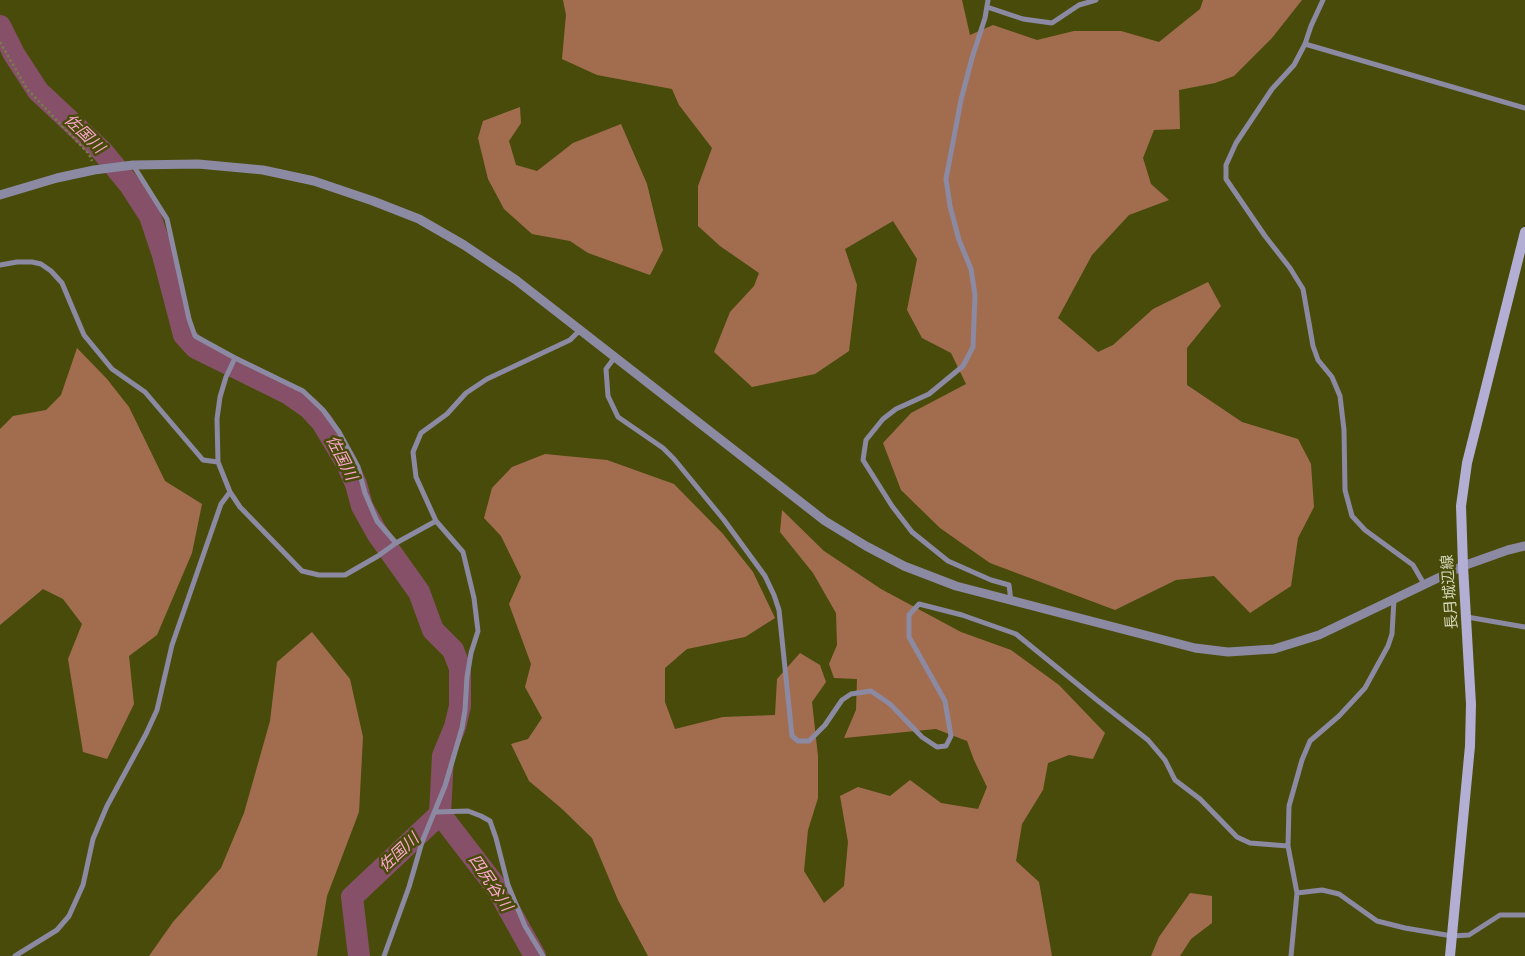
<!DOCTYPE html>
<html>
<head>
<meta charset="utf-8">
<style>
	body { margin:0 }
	canvas { display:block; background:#494b0b }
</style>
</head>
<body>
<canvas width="1525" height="956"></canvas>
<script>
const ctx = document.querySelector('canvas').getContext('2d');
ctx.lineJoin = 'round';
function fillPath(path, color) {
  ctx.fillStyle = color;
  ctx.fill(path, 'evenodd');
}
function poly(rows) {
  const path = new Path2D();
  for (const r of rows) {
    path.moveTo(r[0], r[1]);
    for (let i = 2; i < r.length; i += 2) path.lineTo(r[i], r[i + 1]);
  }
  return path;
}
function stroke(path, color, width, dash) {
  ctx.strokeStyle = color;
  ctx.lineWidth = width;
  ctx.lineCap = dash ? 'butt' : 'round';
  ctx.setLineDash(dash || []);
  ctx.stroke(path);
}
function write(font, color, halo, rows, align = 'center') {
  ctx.font = font + ' Literata,"Noto Sans JP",serif';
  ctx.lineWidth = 5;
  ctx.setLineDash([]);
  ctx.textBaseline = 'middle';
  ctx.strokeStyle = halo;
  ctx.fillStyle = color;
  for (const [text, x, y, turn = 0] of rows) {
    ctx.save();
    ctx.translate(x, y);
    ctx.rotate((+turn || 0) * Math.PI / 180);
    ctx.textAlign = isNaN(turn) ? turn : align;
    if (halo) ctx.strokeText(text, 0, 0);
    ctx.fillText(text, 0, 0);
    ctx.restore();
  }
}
fillPath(poly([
	[563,0,962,0,970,35,993,25,1037,40,1074,31,1121,31,1159,42,1200,9,1203,0,1302,0,1272,38,1234,76,1215,83,1179,90,1180,129,1154,130,1143,158,1151,184,1169,200,1129,215,1092,255,1058,318,1098,352,1113,345,1153,309,1208,282,1221,306,1187,348,1187,385,1242,422,1298,439,1311,464,1314,507,1298,538,1291,586,1250,613,1214,576,1176,580,1115,610,990,563,940,528,901,490,883,443,911,413,966,384,951,353,922,338,907,310,917,259,893,221,845,249,857,285,849,351,815,374,752,387,714,352,730,312,754,286,759,273,720,246,698,226,698,186,712,148,679,105,672,89,597,75,562,59,566,15],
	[520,107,521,123,509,141,516,165,537,171,573,143,621,124,647,184,663,250,650,275,588,253,570,241,532,234,504,209,488,179,478,138,483,121],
	[77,348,107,379,129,407,165,481,202,504,192,553,157,635,129,656,134,704,107,759,83,752,68,659,82,624,63,599,43,589,0,625,0,429,13,416,46,410,61,395],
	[545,454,607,460,674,484,723,534,753,572,775,618,745,637,687,649,665,668,665,702,675,729,723,717,775,715,777,679,800,653,820,665,826,682,812,702,818,756,818,798,808,830,804,871,824,903,844,886,848,842,840,796,858,787,890,796,910,780,941,803,978,809,987,787,974,760,967,741,936,729,844,738,856,710,857,679,834,678,829,664,837,645,836,613,813,573,780,532,782,510,824,551,881,589,961,632,1011,650,1059,685,1105,733,1093,759,1069,755,1048,763,1043,790,1022,824,1016,861,1039,882,1052,956,648,956,618,900,592,838,561,808,529,781,511,744,528,739,542,718,525,687,531,664,509,604,521,577,501,536,484,518,492,488,512,467],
	[312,632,350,679,363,737,359,812,327,896,317,956,149,956,173,922,221,868,244,813,270,721,277,662],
	[1190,893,1212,896,1212,923,1191,939,1180,956,1151,956,1159,937]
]), '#a26d4e');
stroke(poly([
	[0,26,14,54,38,91,102,151,130,185,150,216,163,255,184,335,196,348,289,394,309,408,322,422,346,462,356,484,362,506,377,533,419,592,433,630,453,650,460,668,460,706,455,727,443,756,440,814,352,897,359,956],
	[440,814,497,888,535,956]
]), '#865069', 22);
stroke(poly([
	[0,42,27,89,89,154,92,161]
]), '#797c47', 2.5, [2.5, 2.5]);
stroke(poly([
	[988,0,985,18,972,58,961,100,946,179,950,206,959,240,971,269,975,295,973,347,963,366,929,394,896,409,883,419,866,440,863,460,892,506,912,532,948,561,991,580,1009,585,1011,601],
	[1323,0,1311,26,1305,44,1294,65,1272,89,1236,143,1226,165,1226,179,1265,236,1290,268,1303,289,1313,346,1318,360,1332,377,1340,396,1344,430,1345,490,1352,516,1365,530,1413,565,1424,584],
	[987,7,1023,19,1052,23,1079,5,1096,0],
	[1305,44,1525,108],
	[133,165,167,219,189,319,195,336,235,358,303,391,323,410,339,432,358,467,365,493,377,521,396,543],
	[0,265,17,262,32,262,41,264,51,271,62,283,84,335,112,369,145,392,203,460,218,462],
	[615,357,606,369,608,396,618,417,663,448,674,459,724,520,765,576,774,595,779,610,792,736,798,741,809,741,825,725,842,700,851,694,871,691,890,704,922,737,937,747,946,746,951,736,945,701,909,637,909,615,919,604,962,615,1016,634,1097,700,1148,740,1165,760,1175,780,1200,799,1237,837,1250,843,1288,846],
	[235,358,226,377,220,397,217,419,218,462,230,492,240,507,302,571,319,575,345,575,378,556,396,543,436,521],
	[1467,617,1525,627],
	[436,812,468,811,481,816,490,821,496,838,508,885,525,926,543,956],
	[1297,893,1322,890,1339,894,1377,921,1405,928,1452,936,1469,935,1500,915,1525,915],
	[15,956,57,930,69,916,83,885,93,839,107,806,146,734,157,710,172,645,221,504,230,492],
	[384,956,409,887,422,842,445,786,462,728,465,710,467,677,471,653,478,631,474,598,463,552,436,521,416,477,413,452,421,433,447,414,466,393,487,379,570,340,580,330],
	[1291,956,1297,893,1288,846,1289,806,1302,760,1310,741,1339,716,1365,688,1388,646,1392,634,1394,599]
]), '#8c89a2', 5);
stroke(poly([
	[0,195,57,178,94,170,133,165,198,164,263,170,314,181,373,201,419,219,464,245,516,280,825,521,866,546,904,566,956,586,1195,648,1228,652,1274,649,1319,635,1463,566,1508,550,1525,546]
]), '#8c89a2', 9);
stroke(poly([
	[1450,956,1470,746,1471,704,1463,566,1461,506,1467,463,1525,232]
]), '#b3aed4', 10);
write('15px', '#d5d8b9', '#494b0b', [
	["長月城辺線",1450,592,-94]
]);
write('italic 16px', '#fca7ce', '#494b0b', [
	["佐国川",84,134,44],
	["佐国川",341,458,63],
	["佐国川",399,853,-43],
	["四尻谷川",490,883,56]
]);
</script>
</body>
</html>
